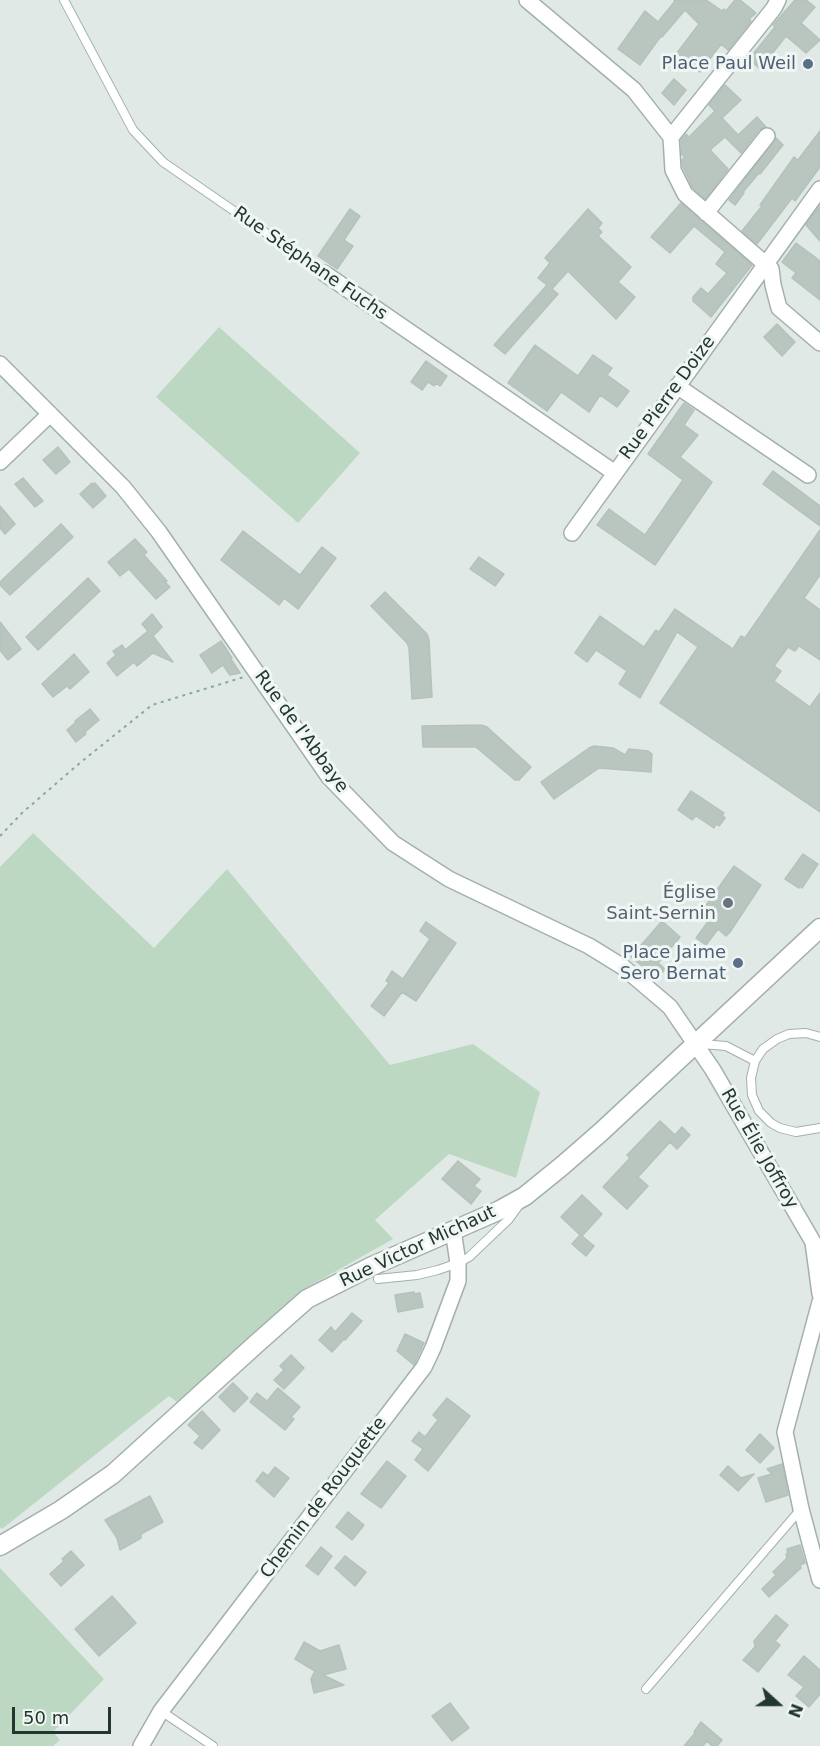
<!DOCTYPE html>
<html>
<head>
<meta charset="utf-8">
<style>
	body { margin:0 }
	#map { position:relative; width:820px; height:1746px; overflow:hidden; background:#e0e9e5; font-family:"DejaVu Sans",sans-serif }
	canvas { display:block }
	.north { position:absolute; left:748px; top:1674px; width:60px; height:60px; -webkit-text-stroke:4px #f0f6f3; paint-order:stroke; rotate:111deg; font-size:16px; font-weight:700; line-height:24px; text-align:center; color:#233730 }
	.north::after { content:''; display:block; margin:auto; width:21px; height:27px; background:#233730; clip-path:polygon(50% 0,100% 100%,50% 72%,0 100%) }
	.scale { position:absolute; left:12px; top:1707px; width:99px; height:27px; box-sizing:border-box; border:3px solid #233730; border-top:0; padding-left:8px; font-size:18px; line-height:21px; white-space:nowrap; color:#233730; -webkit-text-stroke:4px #f0f6f3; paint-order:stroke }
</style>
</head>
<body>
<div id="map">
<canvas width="820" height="1746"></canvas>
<div class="north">N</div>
<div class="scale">50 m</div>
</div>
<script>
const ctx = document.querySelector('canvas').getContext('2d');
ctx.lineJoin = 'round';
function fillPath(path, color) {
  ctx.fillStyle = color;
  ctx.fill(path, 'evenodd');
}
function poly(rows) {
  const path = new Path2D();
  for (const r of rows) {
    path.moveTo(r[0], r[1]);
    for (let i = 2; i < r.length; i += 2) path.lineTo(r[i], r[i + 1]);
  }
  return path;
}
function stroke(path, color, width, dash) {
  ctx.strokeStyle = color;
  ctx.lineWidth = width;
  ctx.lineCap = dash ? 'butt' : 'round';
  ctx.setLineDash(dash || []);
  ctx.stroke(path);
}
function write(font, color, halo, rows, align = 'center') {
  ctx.font = font + ' "DejaVu Sans",sans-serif';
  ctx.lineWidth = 6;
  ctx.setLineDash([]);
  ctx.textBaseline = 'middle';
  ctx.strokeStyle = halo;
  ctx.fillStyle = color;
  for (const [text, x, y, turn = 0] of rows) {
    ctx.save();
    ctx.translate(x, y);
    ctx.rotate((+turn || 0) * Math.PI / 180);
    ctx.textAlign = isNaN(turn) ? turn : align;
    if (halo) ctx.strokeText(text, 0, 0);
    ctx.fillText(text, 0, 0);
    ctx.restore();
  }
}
fillPath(poly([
	[219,327,360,453,298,523,156,397],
	[33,833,154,948,227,869,390,1065,473,1044,540,1092,516,1178,449,1154,375,1220,393,1239,306,1288,177,1402,169,1396,2,1529,0,1527,0,867],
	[0,1568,104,1679,53,1732,60,1740,53,1746,0,1746]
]), '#bcd8c2');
const building = poly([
	[674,0,706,0,722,11,724,9,726,11,735,0,740,0,756,13,749,19,751,21,728,50,721,44,700,72,677,53,699,24,685,10,662,37,661,36,640,65,618,49,645,11,658,22,675,1,674,0],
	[795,0,806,0,815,7,801,23,820,40,806,53,786,36,760,69,749,59,775,27,773,25,795,0],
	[674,79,686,90,674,105,662,93,674,79],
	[725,85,741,100,722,118,738,135,757,117,766,127,759,130,741,153,725,137,710,150,728,169,705,199,693,188,683,167,682,160,685,157,682,155,681,140,686,134,689,137,715,111,709,105,725,85],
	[820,131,820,167,795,201,792,198,757,244,742,231,762,206,760,205,794,157,798,160,820,131],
	[776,138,783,145,760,174,759,173,743,192,744,193,735,205,729,200,776,138],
	[681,203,752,265,711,317,693,301,693,297,701,288,708,294,727,273,716,264,725,252,694,226,670,253,651,237,681,203],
	[820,206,820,241,806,225,820,206],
	[350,209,360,216,344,240,353,246,337,269,318,256,350,209],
	[588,209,602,223,598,228,602,232,598,236,631,267,618,282,635,297,616,319,568,271,552,289,558,294,505,354,494,345,547,285,538,278,550,263,545,258,588,209],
	[796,243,820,261,820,300,792,278,796,273,782,262,796,243],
	[777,324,795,342,782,356,764,337,777,324],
	[535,345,578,376,593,355,612,368,607,375,629,391,617,407,600,395,589,412,561,392,547,411,508,383,535,345],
	[426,361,447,376,440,386,436,383,434,386,428,382,422,390,411,382,426,361],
	[684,403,694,410,684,425,698,435,680,457,712,482,655,565,597,525,609,509,645,535,683,480,648,454,684,403],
	[58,447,70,462,56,474,43,460,58,447],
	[773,471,820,506,820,526,763,484,773,471],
	[23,478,43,501,35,507,15,484,23,478],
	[92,483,93,485,95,483,106,496,93,508,80,494,92,483],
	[0,506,15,524,5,534,0,528,0,506],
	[61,524,73,537,10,595,0,585,0,582,61,524],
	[820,530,820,575,804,598,820,610,820,660,799,646,795,651,788,647,774,666,781,671,774,681,810,707,820,693,820,812,660,703,698,647,677,632,640,698,619,684,627,671,596,650,587,662,575,653,600,616,644,647,656,630,659,632,675,609,733,649,741,636,745,638,820,530],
	[243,531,300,575,322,547,336,558,298,609,284,598,279,605,221,560,243,531],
	[135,539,147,552,144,555,167,581,165,582,170,587,156,599,129,569,120,576,108,562,135,539],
	[479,557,504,574,495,586,470,569,479,557],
	[88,578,100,591,38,650,26,637,88,578],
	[385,592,427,634,429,640,432,697,412,699,409,648,407,643,371,606,385,592],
	[152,614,162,627,153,636,173,662,153,653,137,666,134,662,117,676,107,663,116,655,113,651,122,645,125,650,148,631,142,624,152,614],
	[0,622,21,649,8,660,0,650,0,622],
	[221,641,232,658,231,659,240,673,230,675,223,665,212,673,200,655,221,641],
	[74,654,89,672,70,689,67,686,53,697,42,684,74,654],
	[90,709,99,720,85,732,86,734,76,742,67,730,76,722,75,721,90,709],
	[481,725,487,727,531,767,519,780,515,780,476,747,423,747,422,726,481,725],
	[594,746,613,748,625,755,629,749,648,751,652,754,651,772,599,768,554,799,541,782,589,748,594,746],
	[691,791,724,813,722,815,725,818,719,826,716,824,714,828,696,816,692,820,678,810,691,791],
	[803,854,818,864,802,888,800,886,799,888,785,879,803,854],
	[734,866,761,885,730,932,726,936,718,929,706,945,696,938,707,923,706,914,702,911,734,866],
	[662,921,680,937,658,963,665,969,657,978,631,957,662,921],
	[426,922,456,943,416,1001,402,992,384,1016,371,1006,389,983,386,981,392,971,403,979,430,939,420,931,426,922],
	[660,1121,675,1135,682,1127,690,1135,677,1149,670,1142,638,1177,648,1186,627,1209,603,1187,630,1158,627,1155,660,1121],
	[458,1161,480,1179,474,1186,481,1191,471,1204,442,1179,458,1161],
	[582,1195,602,1214,582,1236,594,1246,586,1256,572,1244,580,1235,561,1217,582,1195],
	[414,1292,414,1294,420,1293,423,1307,398,1312,395,1295,414,1292],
	[352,1313,362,1321,345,1340,344,1339,332,1352,319,1340,331,1327,335,1332,352,1313],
	[405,1334,424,1343,414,1365,397,1351,405,1334],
	[291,1355,304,1368,284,1389,274,1380,284,1370,280,1366,291,1355],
	[233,1383,248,1398,234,1412,219,1397,233,1383],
	[278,1388,300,1407,291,1417,294,1419,285,1430,250,1402,257,1393,267,1401,278,1388],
	[447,1398,470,1416,428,1471,415,1460,423,1449,412,1441,419,1432,425,1437,438,1420,433,1415,447,1398],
	[202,1411,220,1430,202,1449,194,1443,200,1436,188,1425,202,1411],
	[760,1434,774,1448,760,1463,746,1450,760,1434],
	[387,1461,406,1476,381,1508,361,1494,387,1461],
	[782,1464,788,1495,766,1502,758,1478,772,1474,767,1469,782,1464],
	[728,1466,741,1478,754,1474,738,1491,720,1475,728,1466],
	[275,1467,289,1478,274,1497,256,1481,263,1472,268,1476,275,1467],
	[150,1496,163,1522,141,1534,141,1538,120,1550,117,1538,105,1520,150,1496],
	[348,1512,364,1525,352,1540,336,1527,348,1512],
	[800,1545,805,1563,800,1565,801,1568,769,1597,762,1589,776,1575,773,1572,787,1558,786,1554,788,1554,787,1549,800,1545],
	[321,1547,332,1556,318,1575,306,1566,321,1547],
	[71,1551,84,1565,61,1586,50,1574,64,1561,62,1559,71,1551],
	[345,1556,366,1572,355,1586,335,1568,345,1556],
	[112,1596,136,1623,99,1656,75,1629,112,1596],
	[776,1615,788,1625,775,1641,780,1645,758,1672,743,1660,755,1647,754,1641,776,1615],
	[304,1642,320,1651,339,1645,346,1669,323,1675,344,1685,314,1693,311,1679,315,1671,295,1659,304,1642],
	[804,1656,820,1670,820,1694,809,1707,796,1696,804,1687,788,1675,804,1656],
	[450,1703,469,1728,452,1741,432,1716,450,1703],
	[701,1722,722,1740,717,1746,712,1746,707,1741,703,1746,684,1746,695,1733,694,1732,701,1722]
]);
fillPath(building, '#b9c6c0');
stroke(building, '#b4c2bb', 1.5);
const service = poly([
	[64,0,133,130,163,162,324,273],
	[820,1037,806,1033,789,1034,777,1039,763,1049,755,1061,751,1078,752,1095,759,1111,771,1123,780,1128,796,1132,820,1128],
	[701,1044,726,1046,755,1061],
	[378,1279,417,1275,438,1270,458,1263,469,1257,509,1219,519,1205],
	[646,1689,800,1510],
	[161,1711,213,1746]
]);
const minor = poly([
	[527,0,634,90,671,137],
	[778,0,774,8,671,137,673,170,685,194,771,269,773,285,779,308,820,343],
	[706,213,767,136],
	[324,273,615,473],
	[0,364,123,487,159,532,329,777,393,843,449,879,589,946,623,967,670,1007,713,1070,813,1242,820,1294],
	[677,386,808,475],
	[0,462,50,414],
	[572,533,820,189],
	[820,1302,785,1432,801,1509,820,1580],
	[141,1746,161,1711,424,1367,433,1348,458,1281,458,1263,453,1230]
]);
const tertiary = poly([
	[0,1546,61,1510,113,1474,255,1345,307,1299,370,1267,500,1210,525,1196,562,1166,601,1132,820,928]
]);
stroke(service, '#a4b0ab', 10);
stroke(minor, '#a4b0ab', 18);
stroke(tertiary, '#a4b0ab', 21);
stroke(poly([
	[0,836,22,813,81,762,152,705,244,677]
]), '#85a99b', 2, [3, 4.5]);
stroke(service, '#fff', 8);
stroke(minor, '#fff', 15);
stroke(tertiary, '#fff', 18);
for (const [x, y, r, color] of [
	[808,64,6,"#5c6f8a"],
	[728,903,6,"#6b7280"],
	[738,963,6,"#5c6f8a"]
]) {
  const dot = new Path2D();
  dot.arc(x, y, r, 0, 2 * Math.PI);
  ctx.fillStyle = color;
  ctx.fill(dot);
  stroke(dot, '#f0f6f3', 2);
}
write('18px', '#4e5e75', '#f0f6f3', [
	["Place Paul Weil",796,64],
	["Place Jaime",726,953],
	["Sero Bernat",726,974]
], 'right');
write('18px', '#233730', '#f0f6f3', [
	["Rue Stéphane Fuchs",310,264,35],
	["Rue Pierre Doize",668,398,-54],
	["Rue de l'Abbaye",301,732,54],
	["Rue Élie Joffroy",759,1149,60],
	["Rue Victor Michaut",418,1247,-25],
	["Chemin de Rouquette",324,1498,-53]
]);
write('18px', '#5b616d', '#f0f6f3', [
	["Église",716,893],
	["Saint-Sernin",716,914]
], 'right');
</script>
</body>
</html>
